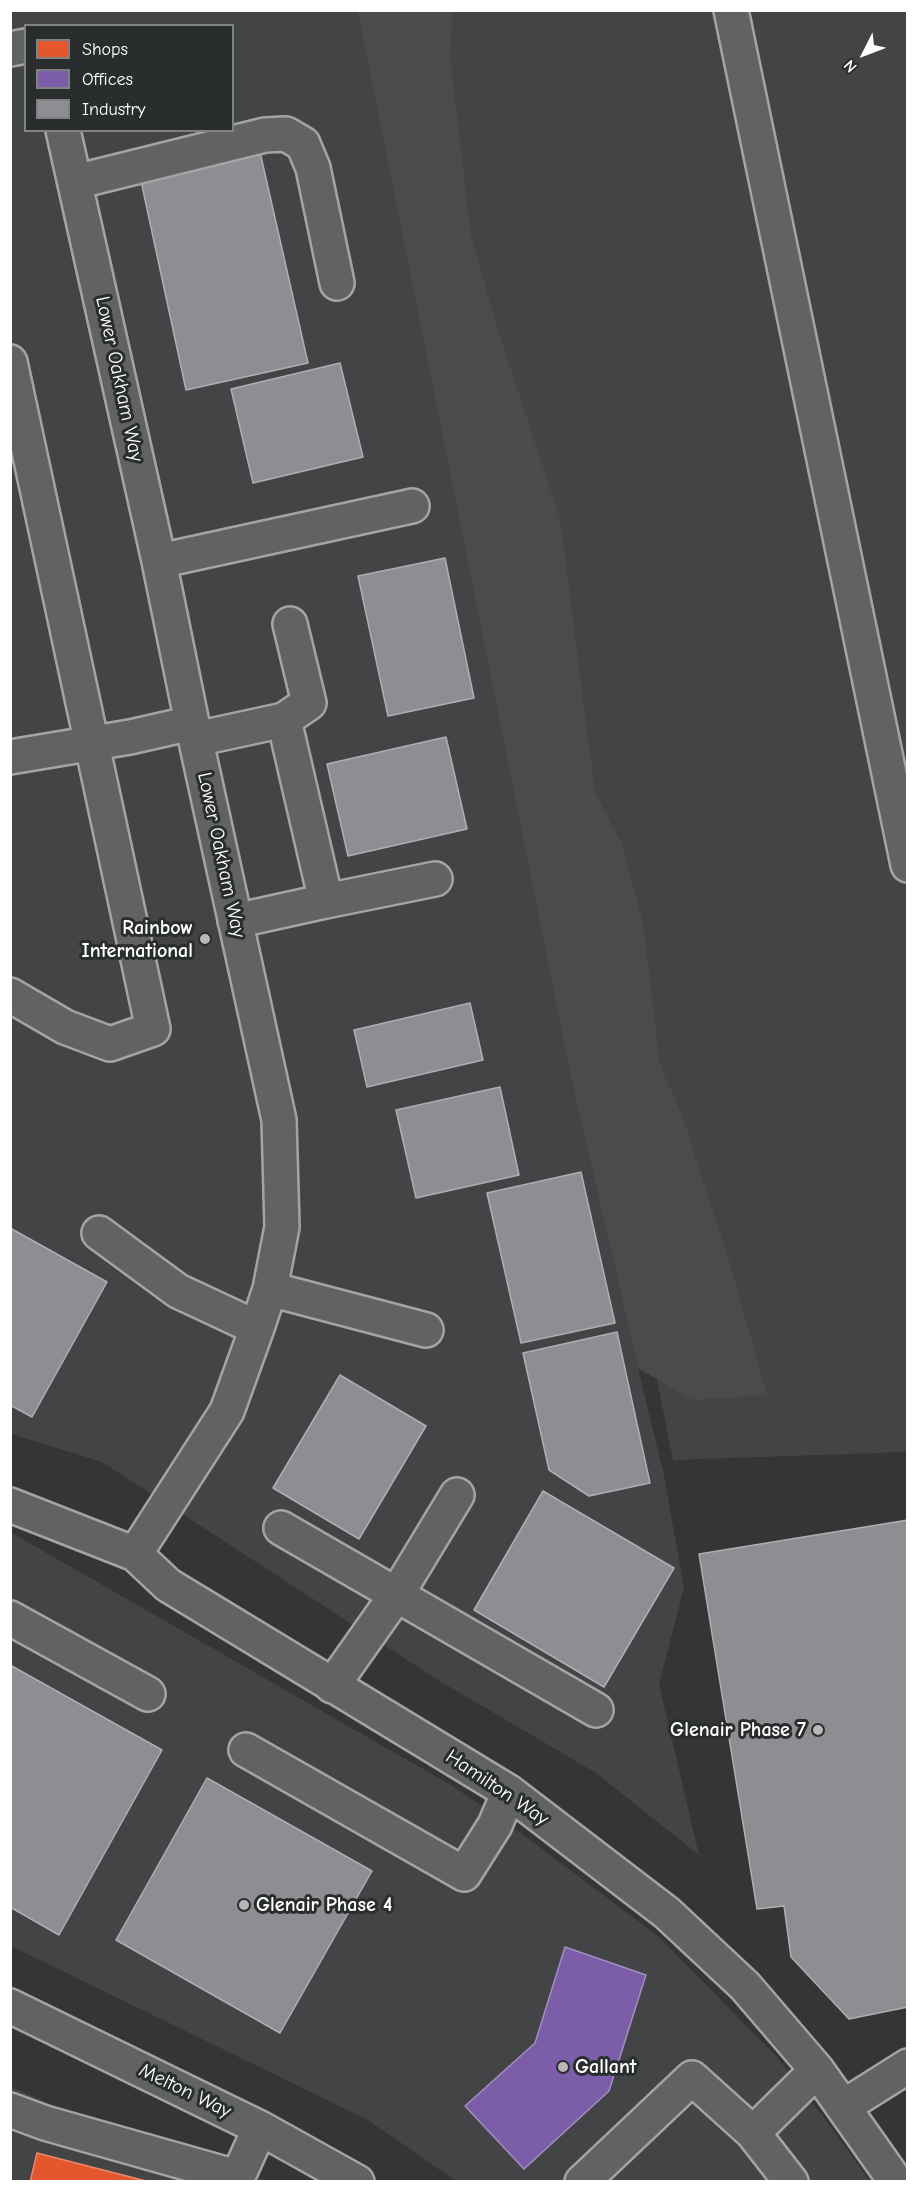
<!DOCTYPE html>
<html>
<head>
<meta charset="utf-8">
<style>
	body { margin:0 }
	#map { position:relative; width:918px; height:2192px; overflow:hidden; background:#343535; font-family:"Comic Neue",sans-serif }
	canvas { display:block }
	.frame { position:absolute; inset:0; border:12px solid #fff; pointer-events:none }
	.legend { position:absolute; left:24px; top:24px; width:210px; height:108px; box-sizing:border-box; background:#2a2d2e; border:2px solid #7f8182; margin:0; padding:8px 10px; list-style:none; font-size:18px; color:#fff }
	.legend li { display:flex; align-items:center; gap:12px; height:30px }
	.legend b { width:30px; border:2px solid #7f8182 }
	.north { position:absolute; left:834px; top:24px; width:60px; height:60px; -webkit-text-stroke:4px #2a2d2e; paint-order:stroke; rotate:228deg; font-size:16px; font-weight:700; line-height:24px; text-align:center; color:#fff }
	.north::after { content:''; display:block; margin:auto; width:21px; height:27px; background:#fff; clip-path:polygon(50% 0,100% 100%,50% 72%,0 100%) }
</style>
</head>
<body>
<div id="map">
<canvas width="918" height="2192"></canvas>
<div class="frame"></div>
<ul class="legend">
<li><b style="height:16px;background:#e4572e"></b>Shops</li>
<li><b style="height:16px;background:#7b5ea7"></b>Offices</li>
<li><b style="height:16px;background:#8d8d92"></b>Industry</li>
</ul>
<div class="north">N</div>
</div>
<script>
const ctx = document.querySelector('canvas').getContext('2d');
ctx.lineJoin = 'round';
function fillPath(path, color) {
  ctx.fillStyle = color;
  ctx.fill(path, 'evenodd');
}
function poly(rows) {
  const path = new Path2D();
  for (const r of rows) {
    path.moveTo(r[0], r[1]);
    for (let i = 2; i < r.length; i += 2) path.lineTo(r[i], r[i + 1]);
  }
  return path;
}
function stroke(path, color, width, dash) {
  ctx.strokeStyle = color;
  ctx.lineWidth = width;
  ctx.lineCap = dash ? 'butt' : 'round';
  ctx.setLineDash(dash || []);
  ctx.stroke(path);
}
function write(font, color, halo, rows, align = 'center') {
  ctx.font = font + ' "Comic Neue",sans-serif';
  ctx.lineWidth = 6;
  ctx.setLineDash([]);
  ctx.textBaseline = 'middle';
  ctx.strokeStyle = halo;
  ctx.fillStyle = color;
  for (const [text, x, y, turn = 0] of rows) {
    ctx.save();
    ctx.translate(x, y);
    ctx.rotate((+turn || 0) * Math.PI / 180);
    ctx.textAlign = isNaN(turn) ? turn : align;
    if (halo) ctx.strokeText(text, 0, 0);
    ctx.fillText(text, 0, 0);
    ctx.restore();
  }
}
fillPath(poly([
	[10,11,357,11,568,1066,638,1368,664,1475,684,1588,659,1684,699,1855,596,1773,438,1680,102,1462,11,1434],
	[26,26,232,26,232,130,26,130],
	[379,11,907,11,907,1452,673,1460,474,458],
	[10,1532,451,1785,521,1833,658,1936,775,2055,822,2115,870,2181,456,2181,368,2120,11,1946],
	[10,2086,55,2106,203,2151,265,2181,11,2181]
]), '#424445');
fillPath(poly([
	[357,11,453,11,450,55,471,235,501,340,560,518,595,792,622,845,643,922,660,1065,682,1115,728,1257,767,1395,692,1400,638,1368,568,1066]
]), '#494b4c');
const shops = poly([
	[37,2153,150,2182,30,2182,37,2153]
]);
fillPath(shops, '#e4572e');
stroke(shops, '#ec896d', 1.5);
const offices = poly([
	[565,1947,646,1975,609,2091,524,2169,465,2106,535,2043,565,1947]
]);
fillPath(offices, '#7b5ea7');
stroke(offices, '#a38ec1', 1.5);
const industry = poly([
	[260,152,308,363,186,390,141,181,260,152],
	[340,363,363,457,253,483,231,389,340,363],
	[445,558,474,698,388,716,358,576,445,558],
	[446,737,467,829,348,856,327,764,446,737],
	[470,1003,483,1060,367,1087,354,1030,470,1003],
	[500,1087,519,1175,416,1198,396,1110,500,1087],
	[581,1172,615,1323,521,1343,487,1193,581,1172],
	[10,1228,107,1282,32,1417,10,1405,10,1228],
	[617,1332,650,1483,589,1496,549,1470,523,1353,617,1332],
	[340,1375,426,1426,359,1539,273,1488,340,1375],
	[543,1491,674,1568,604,1687,474,1610,543,1491],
	[908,1520,908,2007,849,2019,791,1957,784,1906,757,1909,699,1554,908,1520],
	[10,1665,162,1750,59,1935,10,1907,10,1665],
	[207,1778,372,1871,280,2033,116,1940,207,1778]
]);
fillPath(industry, '#8d8d92');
stroke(industry, '#afafb3', 1.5);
const minor = poly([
	[731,10,908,865],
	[10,49,26,46],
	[63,130,159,561,192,723,279,1120,282,1227,270,1289,257,1328,227,1411,135,1554],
	[75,182,265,135,286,134,303,144,313,168,337,283],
	[10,362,153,1029,110,1044,65,1027,10,995],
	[159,561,412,506],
	[284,720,309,703,290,624],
	[196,739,284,720,326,901,235,921],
	[10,757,130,737,192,723],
	[326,901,435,879],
	[99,1233,178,1291,257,1328],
	[270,1289,426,1330],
	[10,1505,135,1554,168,1585,509,1792,667,1913,745,1986,817,2070,896,2182],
	[281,1528,596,1710],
	[10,1618,148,1694],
	[332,1686,397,1594,457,1495],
	[246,1750,464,1874,495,1825,509,1792],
	[10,2006,260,2128,357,2182],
	[843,2107,908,2066],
	[10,2110,45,2123,229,2175,241,2170,260,2128],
	[753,2133,817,2070],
	[582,2182,692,2078,753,2133,791,2182]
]);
stroke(minor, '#a4a4a4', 38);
stroke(minor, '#616262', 33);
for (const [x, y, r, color] of [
	[205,939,6,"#b8b8b8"],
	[818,1730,6,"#b8b8b8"],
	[244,1905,6,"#b8b8b8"],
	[563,2067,6,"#b8b8b8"]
]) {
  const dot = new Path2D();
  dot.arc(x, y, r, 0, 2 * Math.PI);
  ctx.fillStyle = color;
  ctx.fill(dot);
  stroke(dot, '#2a2d2e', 2);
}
write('20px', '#fff', '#2a2d2e', [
	["Lower Oakham Way",119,379,78],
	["Lower Oakham Way",221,855,78],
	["Hamilton Way",497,1788,34],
	["Melton Way",185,2091,26]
]);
write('bold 20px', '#fff', '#2a2d2e', [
	["Rainbow",193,928],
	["International",193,951],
	["Glenair Phase 7",806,1730],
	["Glenair Phase 4",256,1905,"left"],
	["Gallant",575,2067,"left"]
], 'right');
</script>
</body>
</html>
